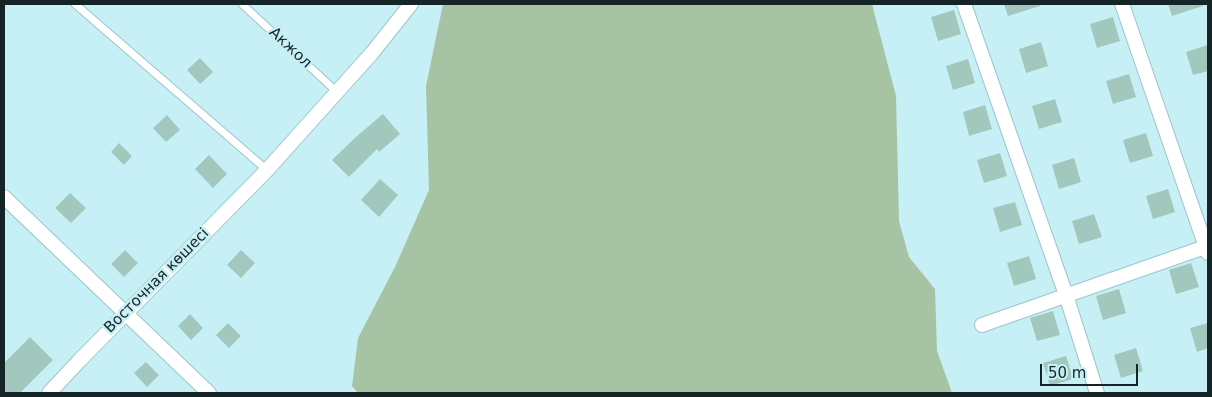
<!DOCTYPE html>
<html>
<head>
<meta charset="utf-8">
<style>
	body { margin:0 }
	#map { position:relative; width:1212px; height:397px; overflow:hidden; background:#c6f0f5; font-family:"DejaVu Sans",sans-serif }
	canvas { display:block }
	.frame { position:absolute; inset:0; border:5px solid #152426; pointer-events:none }
	.scale { position:absolute; left:1040px; top:364px; width:98px; height:22px; box-sizing:border-box; border:2px solid #152426; border-top:0; padding-left:6px; font-size:15px; line-height:18px; white-space:nowrap; color:#152426; -webkit-text-stroke:4px #c6f0f5; paint-order:stroke }
</style>
</head>
<body>
<div id="map">
<canvas width="1212" height="397"></canvas>
<div class="frame"></div>
<div class="scale">50 m</div>
</div>
<script>
const ctx = document.querySelector('canvas').getContext('2d');
ctx.lineJoin = 'round';
function fillPath(path, color) {
  ctx.fillStyle = color;
  ctx.fill(path, 'evenodd');
}
function poly(rows) {
  const path = new Path2D();
  for (const r of rows) {
    path.moveTo(r[0], r[1]);
    for (let i = 2; i < r.length; i += 2) path.lineTo(r[i], r[i + 1]);
  }
  return path;
}
function stroke(path, color, width, dash) {
  ctx.strokeStyle = color;
  ctx.lineWidth = width;
  ctx.lineCap = dash ? 'butt' : 'round';
  ctx.setLineDash(dash || []);
  ctx.stroke(path);
}
function write(font, color, halo, rows, align = 'center') {
  ctx.font = font + ' "DejaVu Sans",sans-serif';
  ctx.lineWidth = 5;
  ctx.setLineDash([]);
  ctx.textBaseline = 'middle';
  ctx.strokeStyle = halo;
  ctx.fillStyle = color;
  for (const [text, x, y, turn = 0] of rows) {
    ctx.save();
    ctx.translate(x, y);
    ctx.rotate((+turn || 0) * Math.PI / 180);
    ctx.textAlign = isNaN(turn) ? turn : align;
    if (halo) ctx.strokeText(text, 0, 0);
    ctx.fillText(text, 0, 0);
    ctx.restore();
  }
}
fillPath(poly([
	[443,4,872,4,896,96,899,221,909,257,935,289,937,351,952,393,358,393,352,386,358,338,395,267,429,190,426,86]
]), '#a6c4a4');
fillPath(poly([
	[1004,4,1040,4,1040,6,1008,16],
	[1168,4,1202,4,1203,6,1172,16],
	[954,10,961,34,938,41,931,17],
	[1113,17,1120,41,1097,48,1090,24],
	[1041,42,1048,66,1026,73,1019,49],
	[1208,45,1208,71,1193,75,1186,52],
	[200,58,213,72,200,84,187,70],
	[968,59,975,83,953,90,946,66],
	[1129,74,1136,97,1113,104,1106,81],
	[1055,99,1062,122,1039,129,1032,106],
	[985,105,992,129,969,136,963,112],
	[383,114,400,134,379,152,377,149,349,177,332,160,357,136],
	[167,115,180,130,166,142,153,128],
	[1146,133,1153,156,1130,163,1123,140],
	[119,143,132,156,124,165,111,152],
	[1000,153,1007,176,984,183,977,160],
	[209,155,227,174,213,188,195,169],
	[1074,158,1081,182,1059,189,1052,165],
	[380,179,398,195,379,217,361,200],
	[1168,189,1175,212,1153,219,1146,196],
	[70,193,86,208,71,223,55,208],
	[1015,202,1022,225,1000,232,993,208],
	[1094,214,1102,237,1079,244,1072,221],
	[125,250,138,263,124,277,111,264],
	[241,250,255,263,241,278,227,265],
	[1029,256,1036,279,1014,286,1007,263],
	[1191,263,1199,287,1176,294,1169,270],
	[1119,289,1126,313,1103,320,1096,296],
	[1053,311,1060,335,1037,341,1030,318],
	[190,314,203,328,191,340,178,326],
	[228,323,241,336,229,348,216,335],
	[1208,323,1208,348,1197,352,1190,328],
	[30,337,53,360,20,393,4,393,4,363],
	[1136,348,1143,371,1121,378,1114,355],
	[1066,356,1073,379,1050,386,1043,363],
	[146,362,159,375,147,387,134,373]
]), '#a2c8bd');
const lane = poly([
	[75,4,267,170],
	[242,4,337,92]
]);
const street = poly([
	[964,4,1066,295,1097,393],
	[1122,4,1208,253],
	[4,197,209,393],
	[982,325,1208,246],
	[49,393,79,361,267,170,372,53,411,4]
]);
stroke(lane, '#9dc5ca', 9);
stroke(street, '#9dc5ca', 16);
stroke(lane, '#fff', 7);
stroke(street, '#fff', 14);
write('15px', '#152426', '#c6f0f5', [
	["Акжол",290,48,43],
	["Восточная көшесі",157,281,-45]
]);
</script>
</body>
</html>
